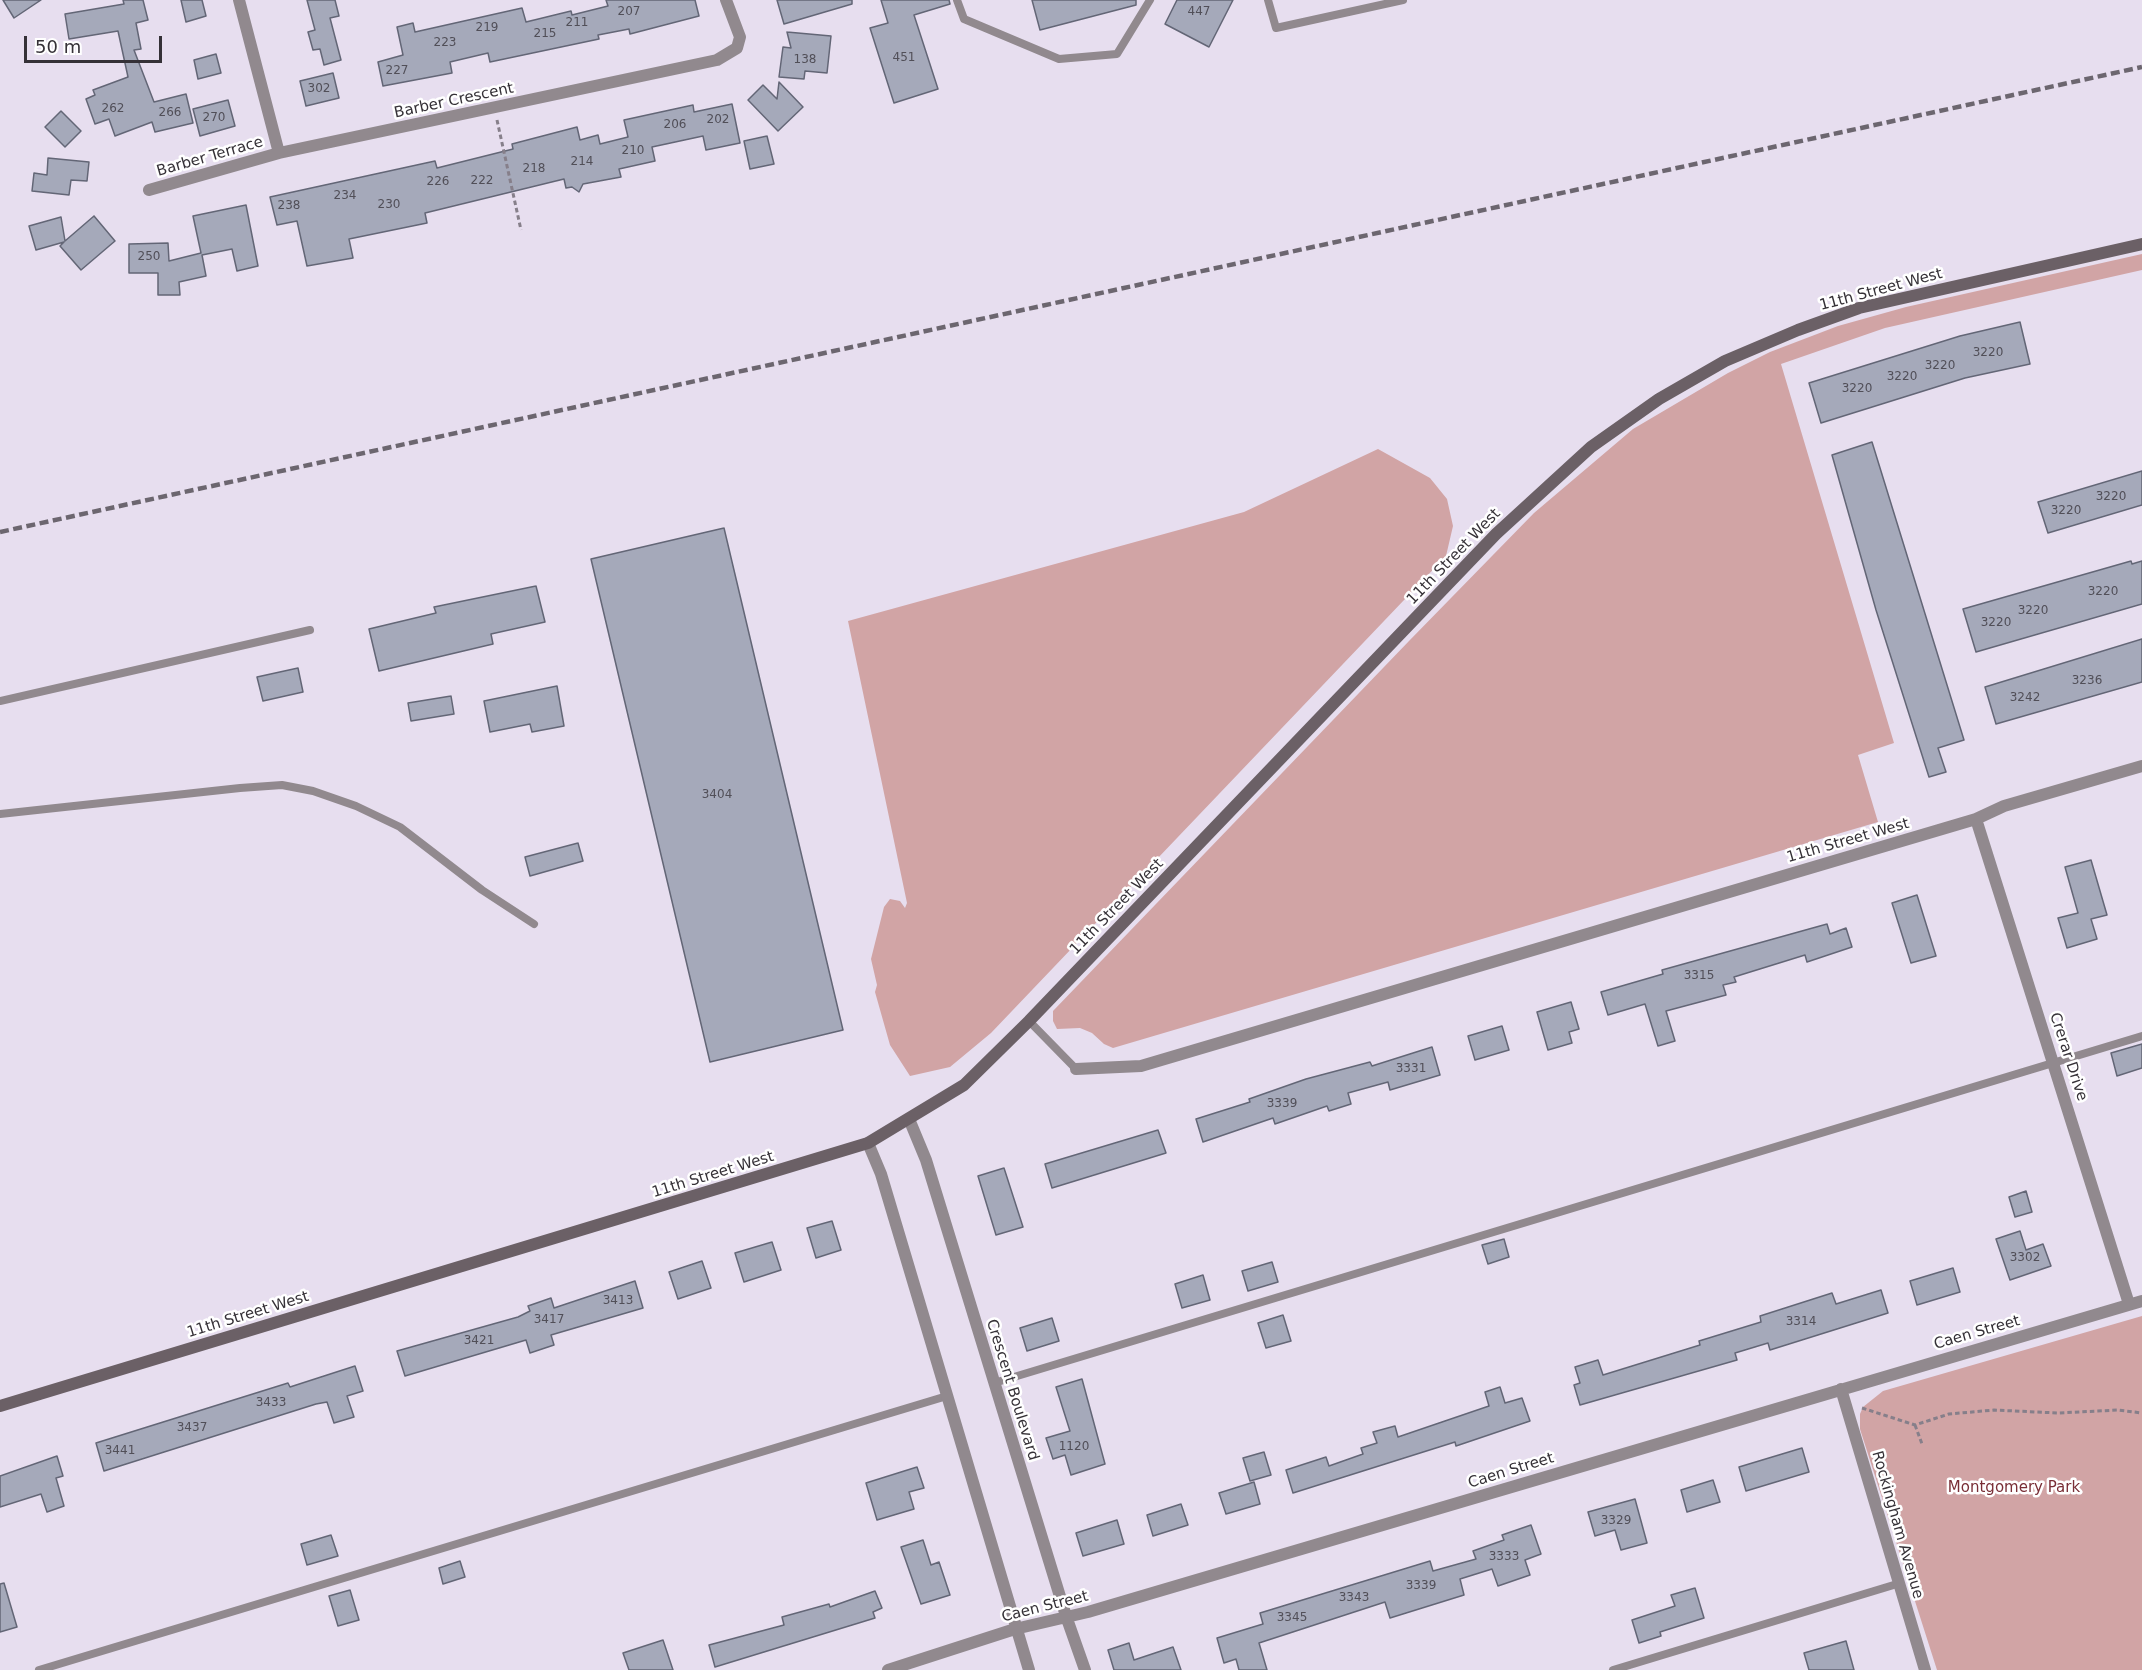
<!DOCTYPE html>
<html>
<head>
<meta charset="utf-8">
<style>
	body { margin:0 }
	#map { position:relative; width:2142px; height:1670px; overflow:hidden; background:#e7deef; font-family:"DejaVu Sans",sans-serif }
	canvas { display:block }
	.scale { position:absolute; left:24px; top:36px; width:138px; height:27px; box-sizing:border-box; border:3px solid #353137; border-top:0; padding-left:8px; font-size:18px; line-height:21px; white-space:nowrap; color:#353137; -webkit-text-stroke:4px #fff; paint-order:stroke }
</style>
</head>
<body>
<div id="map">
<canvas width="2142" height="1670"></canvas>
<div class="scale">50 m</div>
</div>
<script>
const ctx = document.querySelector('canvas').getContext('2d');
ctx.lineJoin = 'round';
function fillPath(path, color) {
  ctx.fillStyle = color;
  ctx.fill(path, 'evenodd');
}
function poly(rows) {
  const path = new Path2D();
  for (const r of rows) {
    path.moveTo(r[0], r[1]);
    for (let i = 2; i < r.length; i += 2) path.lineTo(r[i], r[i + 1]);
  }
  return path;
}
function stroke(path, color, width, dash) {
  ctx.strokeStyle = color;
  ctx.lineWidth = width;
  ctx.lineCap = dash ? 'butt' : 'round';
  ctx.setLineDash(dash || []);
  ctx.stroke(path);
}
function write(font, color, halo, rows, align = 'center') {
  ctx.font = font + ' "DejaVu Sans",sans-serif';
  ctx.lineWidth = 5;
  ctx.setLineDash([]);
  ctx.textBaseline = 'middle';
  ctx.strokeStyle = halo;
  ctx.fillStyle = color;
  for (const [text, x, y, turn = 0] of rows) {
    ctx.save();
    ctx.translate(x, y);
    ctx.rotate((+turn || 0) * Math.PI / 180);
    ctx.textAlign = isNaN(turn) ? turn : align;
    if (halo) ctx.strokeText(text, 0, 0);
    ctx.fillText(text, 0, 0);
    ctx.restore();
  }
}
fillPath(poly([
	[2142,254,2142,270,1885,328,1781,364,1894,743,1858,755,1878,822,1113,1048,1104,1044,1092,1033,1080,1028,1057,1029,1053,1021,1053,1011,1409,641,1534,513,1633,429,1728,373,1770,352,1838,326,1906,307],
	[1378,449,1430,478,1447,499,1453,526,1446,556,991,1033,950,1067,910,1076,890,1045,875,992,877,985,871,959,884,907,890,899,900,901,905,908,907,903,848,621,1244,512],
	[2142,1316,2142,1670,1937,1670,1860,1429,1860,1414,1863,1407,1883,1391]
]), '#d1a4a5');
const building = poly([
	[3,0,41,0,14,18,3,0],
	[123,0,143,0,148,20,136,23,141,49,134,50,154,102,186,94,193,123,155,132,152,122,115,136,109,119,95,124,86,99,95,95,93,90,128,77,118,31,69,39,65,14,124,4,123,0],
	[181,0,202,0,206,16,186,22,181,0],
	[307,0,335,0,339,16,330,18,341,60,324,65,320,49,313,50,308,32,315,30,307,0],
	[606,0,695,0,699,16,630,34,629,29,598,35,599,39,490,62,488,53,450,62,452,73,383,86,378,62,403,55,397,27,413,23,415,32,522,8,526,22,571,11,572,15,608,6,606,0],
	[777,0,852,0,852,4,784,24,777,0],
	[881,0,949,0,950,4,914,15,938,89,894,103,870,28,888,23,881,0],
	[1032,0,1136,0,1136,5,1040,30,1032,0],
	[1177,0,1233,0,1209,47,1165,24,1177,0],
	[787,32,831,36,827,73,805,71,804,79,779,77,783,47,791,48,787,32],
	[216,54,221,73,198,79,194,60,216,54],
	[333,73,339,98,306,106,300,81,333,73],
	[779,82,803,107,778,131,748,100,763,85,777,99,779,82],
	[228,100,235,126,200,136,193,109,228,100],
	[732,104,740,143,706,150,703,136,652,147,655,161,619,169,621,177,583,184,579,192,572,187,566,188,564,179,425,213,427,223,349,239,353,258,307,266,297,221,277,225,270,197,435,161,437,168,513,149,512,144,577,127,580,140,598,135,600,144,628,137,624,120,693,105,694,112,732,104],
	[61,111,81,131,65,147,45,127,61,111],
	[767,136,774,164,750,169,744,141,767,136],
	[48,158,89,162,87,181,71,180,69,195,32,191,34,173,47,175,48,158],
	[246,205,258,266,237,271,232,249,202,255,206,276,179,282,180,295,158,295,158,273,129,273,129,244,168,243,169,261,201,253,193,216,246,205],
	[94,216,115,241,81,270,60,246,64,242,36,250,29,226,61,217,65,241,94,216],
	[2020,322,2030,364,1965,378,1821,423,1809,383,1960,336,2020,322],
	[1872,442,1964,740,1938,748,1946,772,1929,777,1876,610,1832,455,1872,442],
	[2142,471,2142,505,2048,533,2038,502,2142,471],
	[724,528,843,1030,710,1062,591,559,724,528],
	[2131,561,2132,564,2142,561,2142,604,1976,652,1963,609,2131,561],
	[536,586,545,622,491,634,493,644,379,671,369,629,436,613,434,607,536,586],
	[2142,639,2142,682,1996,724,1985,687,2142,639],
	[298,668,303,692,263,701,257,677,298,668],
	[557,686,564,726,532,732,530,724,490,732,484,701,557,686],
	[451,696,454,714,411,721,408,703,451,696],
	[578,843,583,861,530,876,525,857,578,843],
	[2091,860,2107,915,2091,919,2097,939,2067,948,2058,918,2078,913,2065,867,2091,860],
	[1917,895,1936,956,1911,963,1892,903,1917,895],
	[1827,924,1830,934,1846,928,1852,947,1807,962,1805,955,1734,977,1736,982,1723,985,1726,995,1666,1011,1675,1041,1658,1046,1645,1004,1608,1015,1601,992,1663,974,1662,970,1827,924],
	[1571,1002,1579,1029,1569,1032,1572,1043,1548,1050,1537,1012,1571,1002],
	[1502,1026,1509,1050,1475,1060,1468,1036,1502,1026],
	[2142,1044,2142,1068,2117,1076,2111,1053,2142,1044],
	[1432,1047,1440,1075,1390,1090,1388,1082,1348,1093,1351,1104,1329,1111,1327,1106,1275,1124,1273,1118,1203,1142,1196,1119,1250,1102,1249,1099,1306,1079,1370,1062,1372,1066,1432,1047],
	[1158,1130,1166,1153,1052,1188,1045,1164,1158,1130],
	[1004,1168,1023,1227,996,1235,978,1176,1004,1168],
	[2026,1191,2032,1212,2015,1217,2009,1197,2026,1191],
	[832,1221,841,1250,816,1258,807,1228,832,1221],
	[2020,1231,2026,1250,2043,1244,2051,1266,2010,1280,1996,1239,2020,1231],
	[1504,1239,1509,1257,1488,1264,1482,1245,1504,1239],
	[772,1242,781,1270,744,1282,735,1253,772,1242],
	[702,1261,711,1288,678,1299,669,1272,702,1261],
	[1272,1262,1278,1282,1248,1291,1242,1271,1272,1262],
	[1953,1268,1960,1292,1917,1305,1910,1281,1953,1268],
	[1203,1275,1210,1300,1182,1308,1175,1284,1203,1275],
	[635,1281,643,1308,551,1335,554,1345,530,1353,526,1340,405,1376,397,1351,518,1317,530,1311,528,1306,551,1298,554,1308,635,1281],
	[1881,1290,1888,1313,1770,1350,1768,1343,1735,1353,1737,1360,1580,1405,1574,1385,1580,1383,1575,1367,1598,1360,1603,1375,1700,1345,1699,1341,1761,1322,1760,1316,1832,1293,1836,1304,1881,1290],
	[1283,1315,1291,1341,1266,1348,1258,1323,1283,1315],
	[1052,1318,1059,1341,1027,1351,1020,1328,1052,1318],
	[355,1366,363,1391,347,1396,354,1417,334,1423,327,1402,316,1404,104,1471,96,1443,288,1383,290,1387,355,1366],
	[1082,1379,1105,1464,1071,1475,1065,1455,1053,1459,1046,1438,1070,1431,1056,1387,1082,1379],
	[1500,1387,1505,1403,1522,1398,1530,1421,1456,1446,1455,1442,1293,1493,1286,1470,1326,1457,1329,1466,1363,1454,1361,1448,1377,1443,1373,1432,1395,1426,1398,1437,1489,1406,1485,1392,1500,1387],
	[1802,1448,1809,1472,1746,1491,1739,1467,1802,1448],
	[1264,1452,1271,1475,1250,1481,1243,1458,1264,1452],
	[57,1456,63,1476,56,1478,64,1506,47,1512,41,1494,0,1507,0,1476,57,1456],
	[917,1467,924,1488,909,1492,914,1509,877,1520,866,1483,917,1467],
	[1713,1480,1720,1502,1687,1512,1681,1490,1713,1480],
	[1254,1482,1260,1504,1226,1514,1219,1493,1254,1482],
	[1635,1499,1647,1543,1621,1550,1615,1530,1595,1536,1588,1512,1635,1499],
	[1181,1504,1188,1525,1153,1536,1147,1515,1181,1504],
	[1117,1520,1124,1544,1083,1556,1076,1533,1117,1520],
	[1531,1525,1541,1554,1525,1560,1530,1575,1498,1586,1492,1569,1460,1579,1464,1595,1390,1618,1385,1602,1259,1643,1267,1670,1239,1670,1236,1659,1224,1663,1217,1638,1263,1624,1260,1613,1430,1561,1433,1571,1476,1559,1473,1551,1504,1540,1502,1535,1531,1525],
	[331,1535,338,1556,307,1565,301,1544,331,1535],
	[923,1540,931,1565,939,1562,950,1595,921,1604,901,1547,923,1540],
	[460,1561,465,1577,443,1584,439,1568,460,1561],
	[4,1583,17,1627,0,1632,0,1584,4,1583],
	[1695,1588,1704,1618,1660,1632,1661,1636,1639,1643,1632,1620,1675,1606,1671,1595,1695,1588],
	[350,1590,359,1620,338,1626,329,1596,350,1590],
	[875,1591,882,1608,873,1612,875,1618,715,1667,709,1645,784,1625,782,1617,829,1604,830,1607,875,1591],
	[663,1640,673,1670,629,1670,623,1653,663,1640],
	[1846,1641,1854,1670,1809,1670,1804,1653,1846,1641],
	[1129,1643,1134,1660,1173,1647,1181,1670,1114,1670,1108,1650,1129,1643]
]);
fillPath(building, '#a5a9ba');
stroke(building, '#636676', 1.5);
stroke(poly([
	[497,120,521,230],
	[1862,1408,1915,1425,1949,1414,1994,1410,2058,1413,2118,1410,2142,1413],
	[1915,1425,1922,1444]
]), '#867f8a', 3, [4.5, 3]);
stroke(poly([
	[957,0,964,19,1059,59,1117,54,1150,0],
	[1268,0,1276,28,1403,0],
	[0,701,310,630],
	[0,814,240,788,282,785,313,791,356,806,400,827,482,890,534,924],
	[1029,1021,1076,1069],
	[994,1383,2142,1036],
	[39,1670,947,1396],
	[1613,1670,1897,1584]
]), '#91898e', 8);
stroke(poly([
	[239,0,279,153,717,60,737,48,740,37,726,0],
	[149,190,279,153],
	[1976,819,2129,1304],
	[1076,1069,1141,1066,1976,819,2004,806,2142,766],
	[909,1119,926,1160,1066,1616,1085,1670],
	[868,1143,881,1174,1029,1670],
	[1841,1389,1925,1670],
	[888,1670,1015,1629,1088,1612,2142,1301]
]), '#91898e', 12);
stroke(poly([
	[0,1406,868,1143,964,1085,1029,1021,1496,534,1591,447,1659,399,1725,361,1798,330,1859,308,2142,244]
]), '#6b6066', 12);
stroke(poly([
	[0,532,2142,67]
]), '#6c666f', 4.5, [9, 4.5]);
write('12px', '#514f58', null, [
	["207",629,12],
	["447",1199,12],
	["211",577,23],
	["219",487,28],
	["215",545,34],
	["223",445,43],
	["451",904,58],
	["138",805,60],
	["227",397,71],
	["302",319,89],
	["262",113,109],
	["266",170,113],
	["270",214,118],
	["202",718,120],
	["206",675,125],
	["210",633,151],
	["214",582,162],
	["218",534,169],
	["222",482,181],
	["226",438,182],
	["234",345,196],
	["230",389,205],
	["238",289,206],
	["250",149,257],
	["3220",1988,353],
	["3220",1940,366],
	["3220",1902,377],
	["3220",1857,389],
	["3220",2111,497],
	["3220",2066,511],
	["3220",2103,592],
	["3220",2033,611],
	["3220",1996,623],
	["3236",2087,681],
	["3242",2025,698],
	["3404",717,795],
	["3315",1699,976],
	["3331",1411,1069],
	["3339",1282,1104],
	["3302",2025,1258],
	["3413",618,1301],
	["3417",549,1320],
	["3314",1801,1322],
	["3421",479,1341],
	["3433",271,1403],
	["3437",192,1428],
	["1120",1074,1447],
	["3441",120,1451],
	["3329",1616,1521],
	["3333",1504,1557],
	["3339",1421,1586],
	["3343",1354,1598],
	["3345",1292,1618]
]);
write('15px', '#353137', '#fff', [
	["Barber Crescent",454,101,-12],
	["Barber Terrace",210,157,-16],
	["11th Street West",1881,290,-15],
	["11th Street West",1454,557,-46],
	["11th Street West",1848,841,-16],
	["11th Street West",1117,907,-46],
	["Crerar Drive",2068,1057,72],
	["11th Street West",713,1175,-17],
	["11th Street West",248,1315,-17],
	["Caen Street",1977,1333,-16],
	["Crescent Boulevard",1012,1390,73],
	["Caen Street",1511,1471,-17],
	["Rockingham Avenue",1897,1525,74],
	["Caen Street",1045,1607,-14]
]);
write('15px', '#792e36', '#fff', [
	["Montgomery Park",2014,1488]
]);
</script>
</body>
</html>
